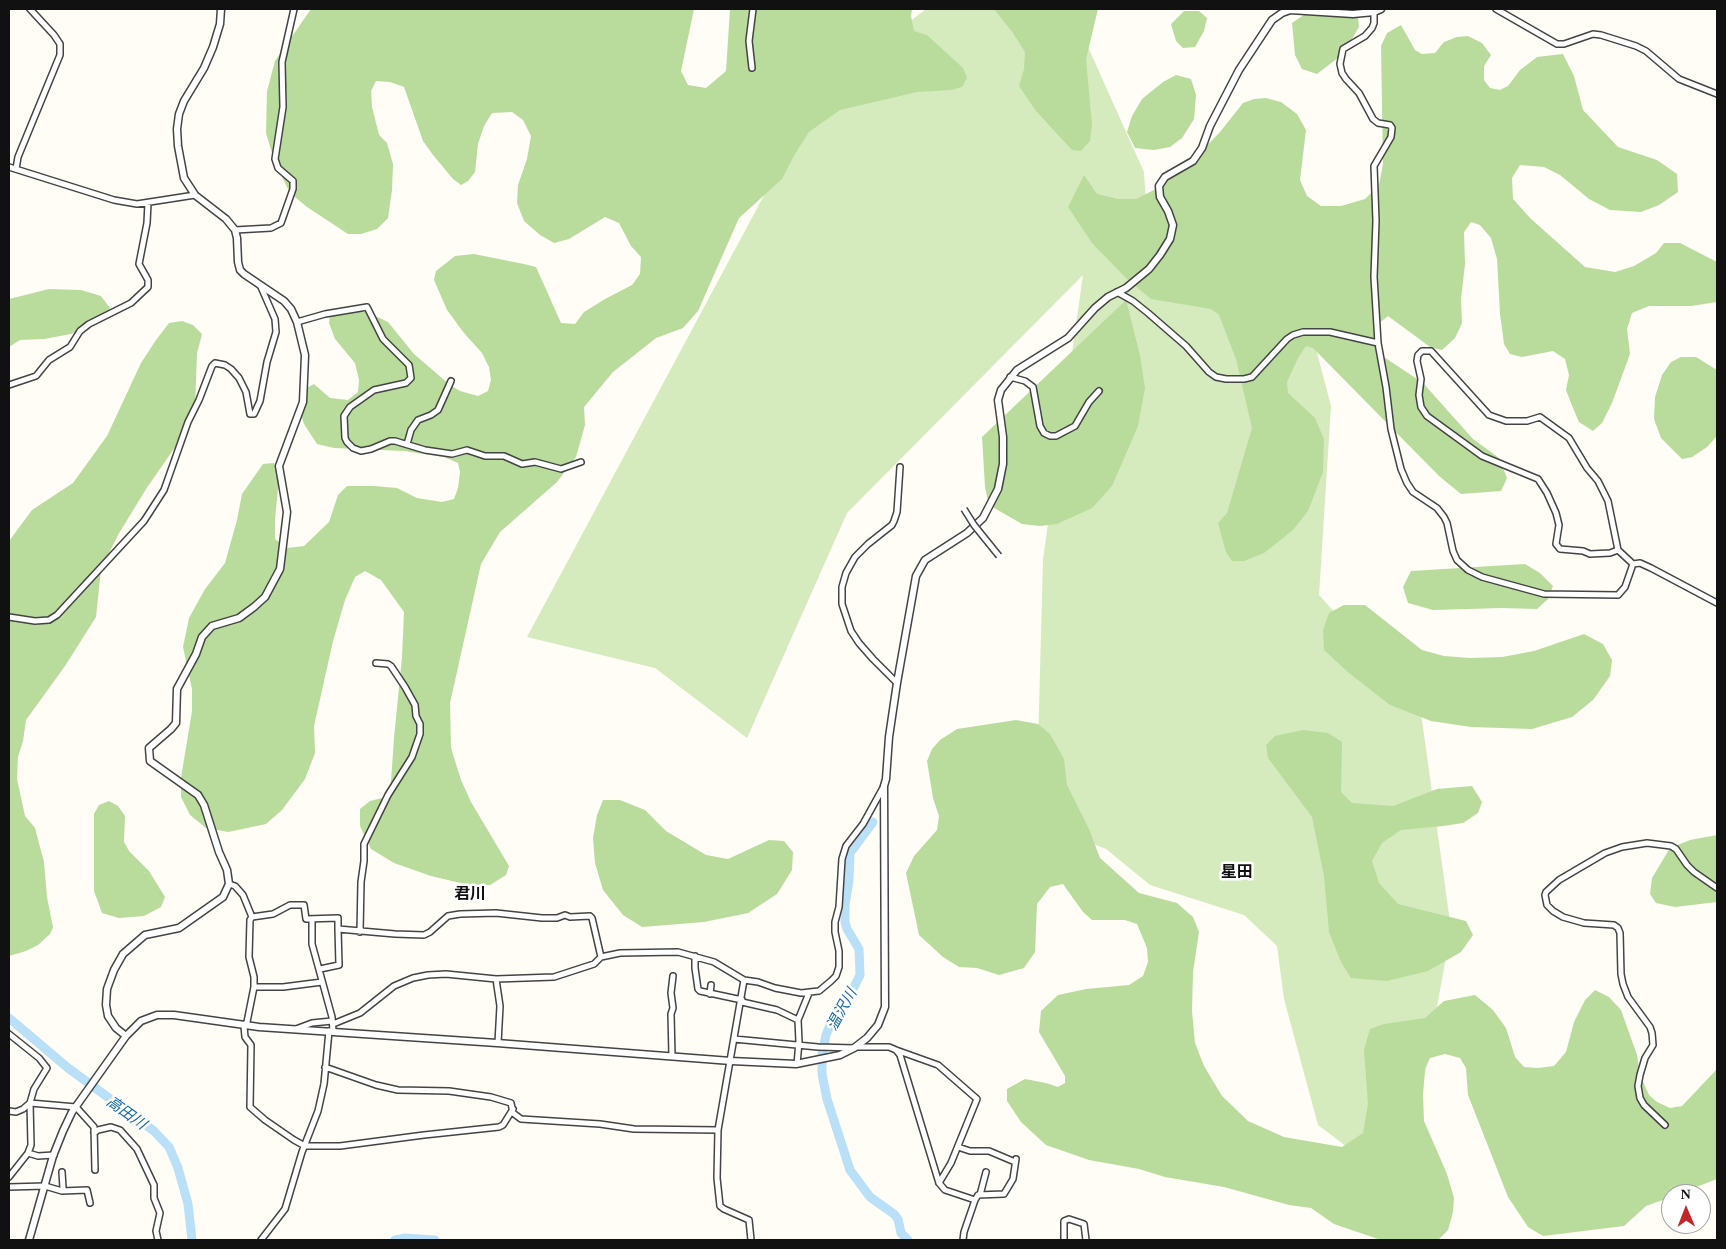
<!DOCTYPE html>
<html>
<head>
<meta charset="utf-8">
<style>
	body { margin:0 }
	#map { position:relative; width:1726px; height:1249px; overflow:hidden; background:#fffdf5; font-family:Georgia,serif }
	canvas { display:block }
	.frame { position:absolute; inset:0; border:10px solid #111; pointer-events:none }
	.north { position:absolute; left:1661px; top:1184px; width:50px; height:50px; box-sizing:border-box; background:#fff; border:1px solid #a0a0a0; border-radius:50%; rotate:359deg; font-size:14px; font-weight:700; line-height:20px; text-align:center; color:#111 }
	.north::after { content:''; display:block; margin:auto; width:18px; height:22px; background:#c4262e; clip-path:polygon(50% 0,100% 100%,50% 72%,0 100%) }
</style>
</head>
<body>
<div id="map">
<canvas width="1726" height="1249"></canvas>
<div class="frame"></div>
<div class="north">N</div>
</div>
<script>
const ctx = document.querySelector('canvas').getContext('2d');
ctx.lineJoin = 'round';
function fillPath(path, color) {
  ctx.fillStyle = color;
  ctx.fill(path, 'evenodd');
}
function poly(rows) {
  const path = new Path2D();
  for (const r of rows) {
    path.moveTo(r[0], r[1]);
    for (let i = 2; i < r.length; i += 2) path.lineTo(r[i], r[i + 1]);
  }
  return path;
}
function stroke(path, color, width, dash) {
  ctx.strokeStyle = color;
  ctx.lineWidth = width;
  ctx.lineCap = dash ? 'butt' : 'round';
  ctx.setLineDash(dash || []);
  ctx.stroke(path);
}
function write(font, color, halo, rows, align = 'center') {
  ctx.font = font + ' Georgia,"Noto Sans JP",serif';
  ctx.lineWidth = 5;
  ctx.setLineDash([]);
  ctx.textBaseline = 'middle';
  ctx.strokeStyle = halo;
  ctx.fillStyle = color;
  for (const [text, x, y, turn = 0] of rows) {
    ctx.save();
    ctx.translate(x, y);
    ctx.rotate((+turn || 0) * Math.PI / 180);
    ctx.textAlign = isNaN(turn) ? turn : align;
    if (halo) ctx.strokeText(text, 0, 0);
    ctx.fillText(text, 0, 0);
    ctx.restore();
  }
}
fillPath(poly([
	[926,9,1071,9,1144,172,1149,254,1315,345,1331,406,1319,595,1420,706,1451,929,1404,1190,1318,1125,1284,999,1277,946,1244,915,1150,885,1106,849,1036,821,1043,559,1083,275,847,513,747,738,655,668,527,637,820,91]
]), '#d5ebbd');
fillPath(poly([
	[311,9,694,9,681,71,688,85,706,88,726,71,730,9,912,9,911,16,914,31,927,35,963,68,967,78,962,87,951,90,917,92,840,110,809,132,795,154,782,179,739,218,698,311,683,328,656,338,613,372,584,407,585,425,576,457,557,482,500,532,481,564,450,703,451,748,461,780,471,802,509,866,506,875,490,885,469,885,431,876,394,863,371,849,360,826,360,809,370,801,390,796,394,738,402,657,404,612,381,580,365,571,355,577,345,600,333,641,314,726,315,753,305,779,282,810,266,824,228,832,206,828,190,815,181,797,181,778,192,711,192,689,183,647,189,618,205,589,225,563,237,520,242,494,263,464,274,463,279,478,275,519,275,539,287,548,304,546,329,522,338,495,347,486,374,486,397,488,417,498,442,502,454,499,458,488,460,472,458,463,444,457,404,451,334,448,317,444,304,424,298,405,301,391,314,384,330,398,348,400,358,392,359,380,355,363,335,339,329,323,330,315,349,312,367,312,388,322,414,354,450,385,460,391,478,396,488,391,491,380,489,367,482,353,464,333,447,310,434,280,436,271,455,256,474,254,524,264,536,267,561,323,575,324,584,312,605,299,632,285,640,274,641,257,631,246,619,223,605,217,569,239,554,243,540,235,524,221,517,203,518,185,527,159,531,136,523,120,512,112,492,113,484,126,478,144,475,172,468,181,461,185,453,179,433,155,423,141,404,87,390,82,376,81,371,91,372,107,379,135,387,143,393,164,392,190,388,218,377,229,361,234,348,234,307,207,290,193,275,163,266,133,267,91,275,61],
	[994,9,1098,9,1086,59,1092,125,1090,141,1081,151,1072,150,1036,111,1019,86,1024,69,1025,52,1013,33],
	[1184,11,1199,11,1207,18,1204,31,1195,47,1183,48,1176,41,1171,24],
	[1350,11,1358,18,1359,27,1343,54,1317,74,1302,69,1295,55,1292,23,1308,12],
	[1401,25,1415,50,1422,54,1435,53,1444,42,1457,37,1468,36,1482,43,1491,55,1484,66,1484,80,1490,88,1500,90,1508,86,1520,70,1537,57,1563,54,1574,76,1583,110,1618,147,1657,160,1677,174,1678,192,1659,205,1641,212,1610,210,1589,199,1560,175,1544,167,1520,165,1512,178,1513,199,1530,218,1585,267,1615,272,1634,266,1656,253,1664,243,1680,243,1717,262,1717,302,1691,306,1649,306,1632,313,1627,329,1630,354,1612,403,1602,423,1593,431,1579,422,1571,403,1566,390,1569,375,1565,359,1553,351,1522,357,1510,354,1504,344,1500,314,1497,259,1491,238,1480,225,1471,222,1464,232,1465,264,1461,299,1462,323,1455,338,1442,350,1430,347,1388,316,1378,324,1379,341,1384,357,1423,383,1473,439,1499,458,1507,478,1501,491,1461,494,1439,476,1313,348,1306,346,1298,358,1287,382,1288,393,1315,418,1324,439,1323,472,1308,511,1293,530,1264,553,1244,561,1232,561,1226,552,1218,523,1227,513,1252,428,1236,359,1219,315,1211,309,1151,299,1127,279,1092,243,1068,207,1084,175,1097,194,1118,199,1136,199,1156,189,1187,166,1220,132,1243,103,1254,99,1266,98,1281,102,1297,114,1306,130,1300,180,1307,196,1321,206,1341,206,1365,199,1379,185,1383,164,1381,46,1387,33],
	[1176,75,1191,79,1196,95,1194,119,1182,138,1170,147,1154,150,1135,148,1127,132,1132,116,1142,99,1163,82],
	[49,289,81,290,101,296,110,308,107,318,71,334,44,339,20,340,9,347,9,299],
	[1126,300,1140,355,1145,388,1138,426,1112,486,1092,508,1057,524,1040,526,1022,524,989,505,985,487,982,437],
	[182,321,193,325,202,334,197,353,195,408,178,443,146,489,118,535,101,569,96,617,65,666,26,720,23,741,18,757,17,779,25,816,35,828,44,862,47,897,53,927,50,934,38,945,26,951,9,956,9,541,32,510,73,483,107,436,141,363,156,340,169,323],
	[1681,357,1696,357,1717,370,1717,436,1707,447,1692,457,1682,459,1661,438,1654,419,1655,397,1662,375,1671,362],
	[1525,564,1540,573,1553,586,1548,599,1537,609,1502,608,1433,610,1408,603,1403,587,1411,571],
	[1344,605,1365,605,1422,650,1444,656,1470,658,1502,657,1534,651,1584,634,1603,644,1612,660,1610,676,1593,700,1572,717,1532,729,1471,727,1431,721,1390,705,1349,673,1324,650,1323,630,1329,613],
	[1016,720,1038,724,1050,734,1064,759,1067,785,1089,829,1100,858,1139,893,1177,903,1193,917,1199,932,1193,972,1192,1011,1195,1043,1204,1066,1222,1096,1248,1121,1284,1137,1342,1147,1363,1133,1368,1104,1364,1050,1370,1029,1384,1024,1425,1018,1444,1001,1475,995,1493,1010,1506,1028,1515,1057,1524,1067,1538,1068,1554,1066,1566,1052,1574,1022,1585,1000,1595,990,1609,997,1621,1010,1637,1055,1640,1075,1649,1095,1657,1102,1670,1108,1682,1106,1717,1069,1717,1179,1678,1194,1671,1194,1671,1197,1646,1206,1624,1226,1543,1236,1528,1227,1508,1197,1468,1095,1466,1068,1460,1058,1445,1054,1430,1058,1425,1069,1423,1095,1424,1121,1447,1174,1454,1198,1453,1212,1448,1230,1438,1240,1381,1240,1334,1224,1311,1208,1289,1205,1224,1187,1165,1177,1139,1169,1089,1160,1046,1145,1021,1122,1007,1101,1007,1089,1025,1079,1046,1083,1058,1087,1065,1083,1065,1076,1039,1032,1041,1011,1058,995,1086,989,1129,985,1143,976,1148,962,1147,948,1137,924,1125,920,1092,920,1083,912,1063,884,1050,887,1037,904,1035,952,1024,968,999,975,977,968,959,967,943,957,919,935,906,873,914,856,937,830,939,816,933,798,927,761,932,749,940,740,957,729],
	[1303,730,1328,733,1342,742,1341,792,1352,803,1393,806,1437,789,1472,786,1482,802,1478,813,1463,823,1443,826,1401,830,1382,843,1372,861,1379,883,1398,904,1466,921,1473,935,1461,952,1428,971,1387,981,1351,978,1341,962,1329,932,1324,876,1312,817,1268,758,1266,745,1275,736],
	[603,800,620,800,645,810,666,831,706,855,728,859,769,840,784,841,793,852,792,870,777,894,748,913,704,922,642,927,623,915,603,890,595,863,593,838,597,815],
	[109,801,118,806,125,816,124,842,129,851,149,871,165,897,161,907,144,916,119,918,102,913,94,891,94,814,99,805],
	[1717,835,1717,902,1675,907,1656,903,1650,894,1652,878,1670,848,1690,840]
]), '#b9dc9c');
stroke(poly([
	[873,822,850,853,849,880,845,905,845,922,847,929,859,949,860,975,848,999,831,1023,826,1035,822,1055,822,1074,827,1099,850,1170,870,1197,894,1214,898,1219,901,1233,908,1240],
	[9,1018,68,1068,154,1131,169,1147,178,1168,188,1204,192,1240],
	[395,1240,405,1238,435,1240]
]), '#b9e0f7', 9);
const minor = poly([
	[1496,9,1557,44,1564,44,1593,34,1601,35,1636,46,1646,51,1679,79,1717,94],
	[1374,12,1374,23,1372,28,1365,36,1343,49,1340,64,1342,73,1346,79,1359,93,1373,119,1378,123,1390,125,1392,128,1391,137,1374,166,1376,221,1374,277,1378,343,1386,387,1391,429,1401,469,1407,483,1413,492,1437,508,1444,517,1447,523,1453,551,1457,560,1468,570,1482,577,1544,594,1618,595,1625,587,1633,564],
	[752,68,749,41,753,9],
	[9,167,114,200,137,204,195,195],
	[16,169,18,157,60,55,60,44,54,35,30,9],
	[235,230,271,228,281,223,293,189,293,181,278,168,275,159,283,107,282,62,294,9],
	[1117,292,1133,301,1148,313,1186,346,1209,372,1216,377,1226,379,1244,379,1252,377,1287,339,1293,335,1303,332,1330,332,1378,343],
	[297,322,325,314,367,307,383,339,409,365,411,378,406,383,374,390,350,407,344,416,345,438,347,442,353,448,361,451,371,449,390,441,395,441,425,450,452,454,467,450,485,456,504,456,522,464,535,462,561,469,581,462],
	[1010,377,1025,381,1033,387,1040,426,1044,433,1050,436,1056,436,1075,426,1089,402,1099,391],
	[9,385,36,376,49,360,70,347,80,331,89,324,131,303,148,287,148,280,139,264,147,223,148,203],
	[407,444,411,430,418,420,431,415,438,410,451,381],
	[1618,550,1610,553,1590,554,1583,551,1560,549,1556,544,1559,525,1556,513,1547,493,1538,479,1482,456,1427,416,1421,407,1419,395,1421,379,1417,361,1418,355,1422,351,1431,351,1489,415,1506,421,1527,421,1540,417,1569,438,1587,468,1598,481,1608,501,1618,550,1633,564],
	[1633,564,1640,563,1651,568,1717,603],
	[9,617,35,621,49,620,57,615,144,521,164,490,188,422,199,400,212,366,215,363,225,365,231,369,239,378,246,392,250,414,254,414,260,401,267,362,276,332,275,319,261,287],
	[897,683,873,659,859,643,851,631,842,604,842,587,846,573,855,557,868,544,892,525,894,521,897,512,900,467],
	[229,884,235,886,243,895,252,917,250,920,249,957,254,977,254,987,247,1022,244,1026,245,1037,251,1045,250,1107,265,1120,294,1140,305,1146,340,1146,424,1135,499,1127,503,1125,513,1109],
	[252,917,273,914,290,905,304,905,306,919,338,918,338,929,395,934,424,935,430,932,448,916,460,914,496,913,542,918,557,918,565,915,570,917,590,916,592,918,601,957],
	[312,919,312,944,332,1017,333,1031],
	[360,932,361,882,364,861,364,844,388,795,412,757,420,734,420,724,416,716,415,705,405,687,391,666,388,664,376,663],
	[695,956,695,968,698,989,700,991,742,1000],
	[320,969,339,965,338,929],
	[496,979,500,1006,498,1043],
	[744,980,718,1130,717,1178,720,1206,724,1209,749,1220,751,1240],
	[254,987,283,987,322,982],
	[710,994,711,985],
	[742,1002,777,1010,798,1020],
	[333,1024,360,1013,394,986,413,978,428,975,446,974,496,979,554,977,594,964,601,957,620,953,678,952,714,962,744,980,758,982,775,988,801,993,819,991,831,981,836,976,839,967,839,951,835,932,835,922,839,907,842,859,846,846,863,824,884,786],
	[296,1029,312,1023,332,1021],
	[9,1034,39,1058,47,1068,34,1089,30,1103,31,1145,28,1153,9,1177],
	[734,1039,818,1047,854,1048],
	[856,1047,889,1047,896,1050,900,1055,939,1183,945,1190,975,1200,964,1232,963,1240],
	[896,1050,938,1065,977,1099,951,1163,939,1183],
	[672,1056,671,1014,673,1008,671,993,673,976],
	[797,1064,799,1042,798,1020,809,993],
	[325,1067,376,1085,398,1090,449,1091,491,1097,511,1103,513,1113,521,1119,600,1124,634,1129,718,1130],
	[9,1111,16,1112,23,1109,30,1103,76,1107,94,1127,95,1170],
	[1665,1125,1644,1105,1640,1098,1638,1086,1640,1075,1645,1058,1653,1045,1652,1033,1650,1027,1628,997,1623,984,1621,974,1620,933,1618,928,1614,925,1584,923,1563,917,1553,911,1547,905,1545,895,1546,892,1559,880,1605,853,1622,847,1647,843,1671,846,1676,849,1687,865,1694,872,1717,888],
	[94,1133,98,1130,111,1127,120,1130,137,1149,154,1185,154,1198,160,1213,156,1231,158,1240],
	[958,1147,970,1151,989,1151,1015,1162],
	[28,1153,38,1156,54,1155],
	[62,1172,63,1188,62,1191],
	[9,1187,45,1186,62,1191,87,1190,90,1203],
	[980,1195,986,1172],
	[975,1200,978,1195,1004,1194,1013,1179,1016,1159],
	[261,1240,285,1209,302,1152,318,1111,324,1084,329,1031],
	[1064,1240,1064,1221,1069,1219,1084,1224,1086,1240]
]);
const tertiary = poly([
	[126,1036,116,1028,108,1016,106,1005,107,989,114,970,123,954,145,935,179,928,223,897,229,884,227,870,219,852,204,805,198,795,150,761,149,748,171,729,176,723,177,689,196,654,202,637,212,626,239,618,254,607,265,597,280,569,287,512,279,466,303,402,305,355,297,322,291,309,284,301,244,274,240,270,238,262,237,238,235,230,226,219,195,195,184,178,178,146,177,129,179,114,184,101,204,68,213,47,220,24,221,9],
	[29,1240,53,1156,63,1131,72,1112,126,1036,141,1021,157,1015,174,1015,259,1027,497,1043,731,1061,796,1064,840,1055,854,1048,867,1038,878,1025,885,1007,884,786,886,779,889,737,897,683,916,576,925,560,967,533,983,518,998,489,1003,464,1003,437,998,400,1001,390,1017,370,1068,338,1095,308,1108,297,1126,288,1149,269,1160,255,1170,239,1173,225,1168,211,1160,197,1159,186,1165,177,1193,161,1202,148,1210,126,1239,70,1272,20,1282,13,1290,10,1353,14,1374,12,1381,9]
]);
stroke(minor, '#444', 8);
stroke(tertiary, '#444', 9);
stroke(minor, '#fff', 5);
stroke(tertiary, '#fff', 6);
const minorBridge = poly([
	[964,509,974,525,999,556]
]);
stroke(minorBridge, '#444', 8, []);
stroke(minorBridge, '#fff', 5);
write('italic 15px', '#1768a6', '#fff', [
	["温沢川",841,1009,-61],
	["高田川",127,1112,36]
]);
write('bold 16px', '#111', '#fff', [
	["星田",1237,871],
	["君川",470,893]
]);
</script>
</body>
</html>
